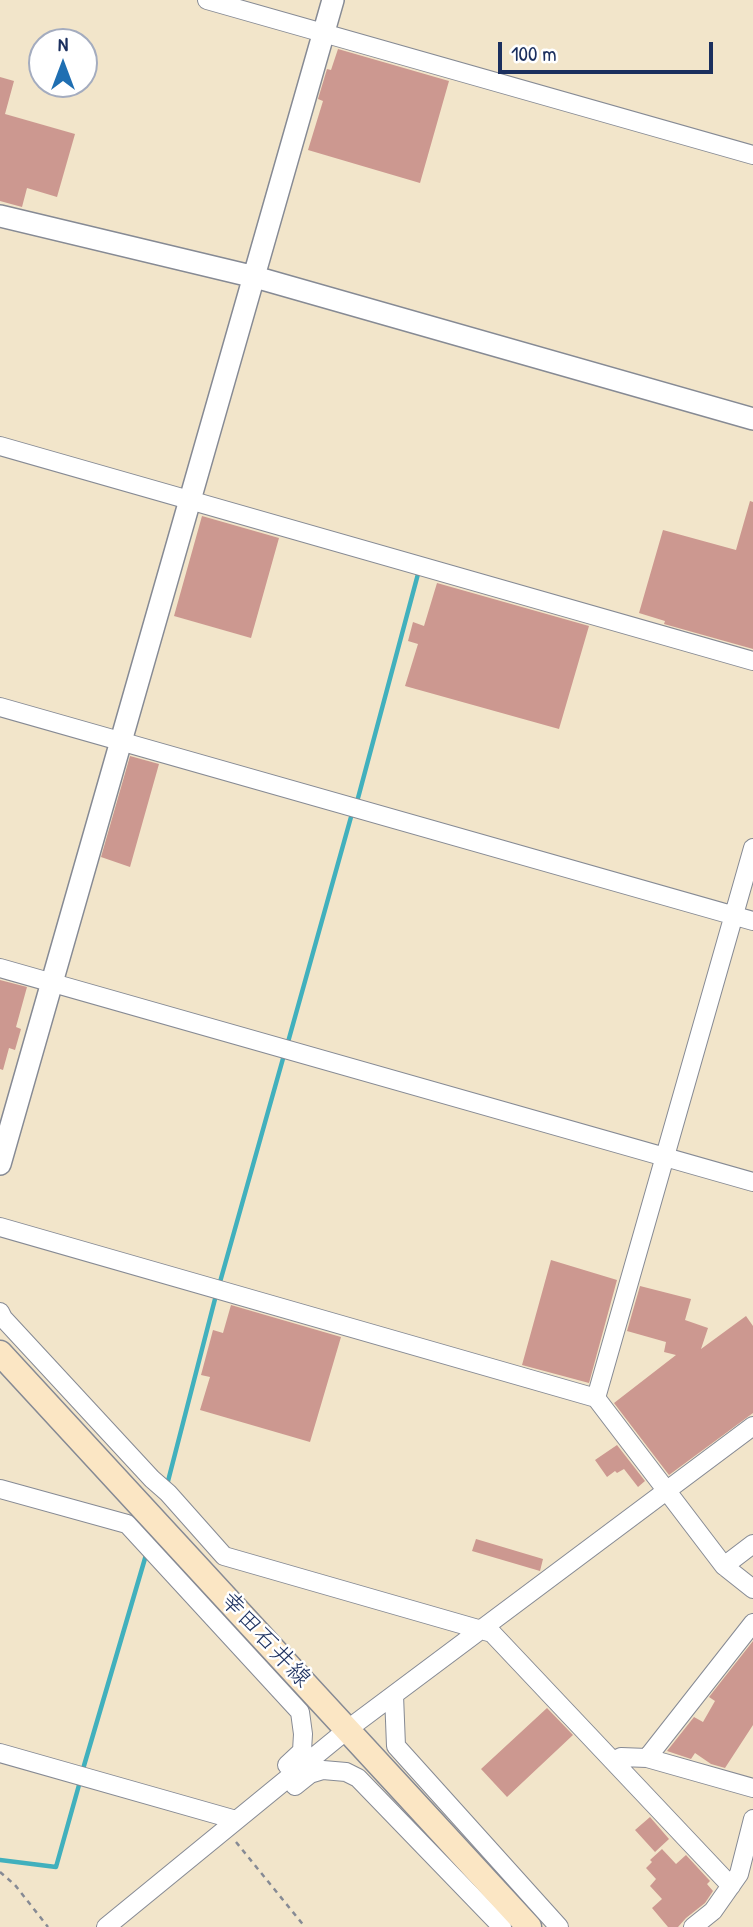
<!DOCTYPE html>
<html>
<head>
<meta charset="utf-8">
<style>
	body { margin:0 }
	#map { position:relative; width:753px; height:1927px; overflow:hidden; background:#f2e5ca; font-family:"Patrick Hand",sans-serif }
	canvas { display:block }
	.north { position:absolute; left:28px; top:28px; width:70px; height:70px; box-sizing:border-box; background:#fff; border:2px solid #a4acbf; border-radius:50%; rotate:0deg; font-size:19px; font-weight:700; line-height:28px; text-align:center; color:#1b2f5e }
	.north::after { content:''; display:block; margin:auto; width:24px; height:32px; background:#1f6fb2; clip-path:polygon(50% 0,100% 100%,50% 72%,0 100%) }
	.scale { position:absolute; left:498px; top:42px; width:215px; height:32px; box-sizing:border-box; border:4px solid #1b2f5e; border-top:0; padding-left:9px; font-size:21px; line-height:24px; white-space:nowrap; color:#1b2f5e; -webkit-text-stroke:5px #fff; paint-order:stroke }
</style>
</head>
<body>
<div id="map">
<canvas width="753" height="1927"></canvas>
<div class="north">N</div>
<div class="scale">100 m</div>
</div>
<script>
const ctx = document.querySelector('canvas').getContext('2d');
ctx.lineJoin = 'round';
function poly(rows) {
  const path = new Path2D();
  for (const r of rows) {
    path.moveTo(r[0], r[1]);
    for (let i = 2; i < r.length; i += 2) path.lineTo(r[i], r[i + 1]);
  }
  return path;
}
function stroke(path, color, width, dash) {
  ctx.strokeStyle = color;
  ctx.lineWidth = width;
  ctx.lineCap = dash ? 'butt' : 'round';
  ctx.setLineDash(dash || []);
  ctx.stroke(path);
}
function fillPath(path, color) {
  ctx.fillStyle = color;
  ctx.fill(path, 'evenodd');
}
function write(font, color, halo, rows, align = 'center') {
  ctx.font = font + ' "Patrick Hand","Klee One",sans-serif';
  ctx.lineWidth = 5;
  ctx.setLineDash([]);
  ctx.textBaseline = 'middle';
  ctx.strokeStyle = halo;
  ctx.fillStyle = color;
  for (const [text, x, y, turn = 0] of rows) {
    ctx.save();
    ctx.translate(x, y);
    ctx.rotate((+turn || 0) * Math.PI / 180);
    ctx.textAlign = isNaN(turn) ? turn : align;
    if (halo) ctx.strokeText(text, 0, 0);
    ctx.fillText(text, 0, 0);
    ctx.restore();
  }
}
stroke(poly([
	[358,798,418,574],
	[288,1042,351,817],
	[220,1282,284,1055],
	[167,1485,215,1299],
	[83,1769,146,1555],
	[0,1860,56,1867,79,1785]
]), '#41b0bd', 4.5);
fillPath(poly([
	[338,49,449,81,420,183,308,150,323,101,318,99,327,69,331,70],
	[0,77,14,81,5,114,75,134,57,197,27,188,22,207,0,201],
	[750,501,753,502,753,649,664,624,665,621,639,613,663,530,736,550],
	[202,516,279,538,251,638,174,616],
	[437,583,589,626,559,729,405,686,418,644,408,641,413,622,424,626],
	[130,756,159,764,130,867,101,857],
	[0,980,27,987,16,1027,21,1029,15,1050,9,1048,3,1070,0,1069],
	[551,1260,617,1280,589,1383,522,1365],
	[640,1286,691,1299,685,1320,708,1328,701,1349,746,1316,753,1326,753,1413,669,1475,614,1403,676,1355,664,1352,666,1342,627,1331],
	[231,1305,341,1337,310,1442,200,1410,210,1377,201,1375,213,1330,223,1333],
	[617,1445,645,1481,638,1487,624,1469,617,1473,615,1471,607,1477,595,1460],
	[476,1539,543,1559,540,1571,472,1551],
	[753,1641,753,1725,725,1768,711,1764,695,1753,691,1759,667,1751,694,1717,703,1722,715,1701,709,1697],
	[547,1708,573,1735,507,1797,481,1769],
	[650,1817,669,1839,655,1852,635,1830],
	[662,1849,676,1864,686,1855,710,1881,707,1884,713,1891,705,1903,686,1918,678,1927,668,1927,652,1908,662,1899,650,1886,656,1879,646,1868,652,1862,650,1860]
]), '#cc9890');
const minor = poly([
	[207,0,753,155],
	[0,446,753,661],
	[0,707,753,921],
	[0,968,753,1182],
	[0,1227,596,1398,724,1566,753,1589],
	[0,1312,3,1318,152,1479,168,1493,224,1556,492,1633,731,1886],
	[596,1398,753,848],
	[0,1489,127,1524,300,1712,303,1734,302,1751,287,1765],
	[724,1566,753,1544],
	[394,1695,396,1746,559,1927],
	[0,1753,236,1820],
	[647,1758,753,1623],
	[613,1761,621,1757,647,1758,753,1788],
	[295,1786,310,1774,323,1770,346,1772,358,1778,502,1927],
	[106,1927,348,1729,753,1426],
	[693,1927,713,1911,739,1874,753,1819]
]);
const tertiary = poly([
	[0,216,255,277,753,419],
	[0,1164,333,0]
]);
const secondary = poly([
	[0,1353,529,1927]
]);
stroke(minor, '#868a94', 20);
stroke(tertiary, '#868a94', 24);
stroke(secondary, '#868a94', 27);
stroke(poly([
	[236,1842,305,1927],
	[0,1872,15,1885,48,1927]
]), '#868a94', 2.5, [5, 5]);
stroke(minor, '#fff', 18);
stroke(tertiary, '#fff', 21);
stroke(secondary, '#fbe6c4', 24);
write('24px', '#1b2f5e', '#fff', [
	["幸田石井線",265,1640,47]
]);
</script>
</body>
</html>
